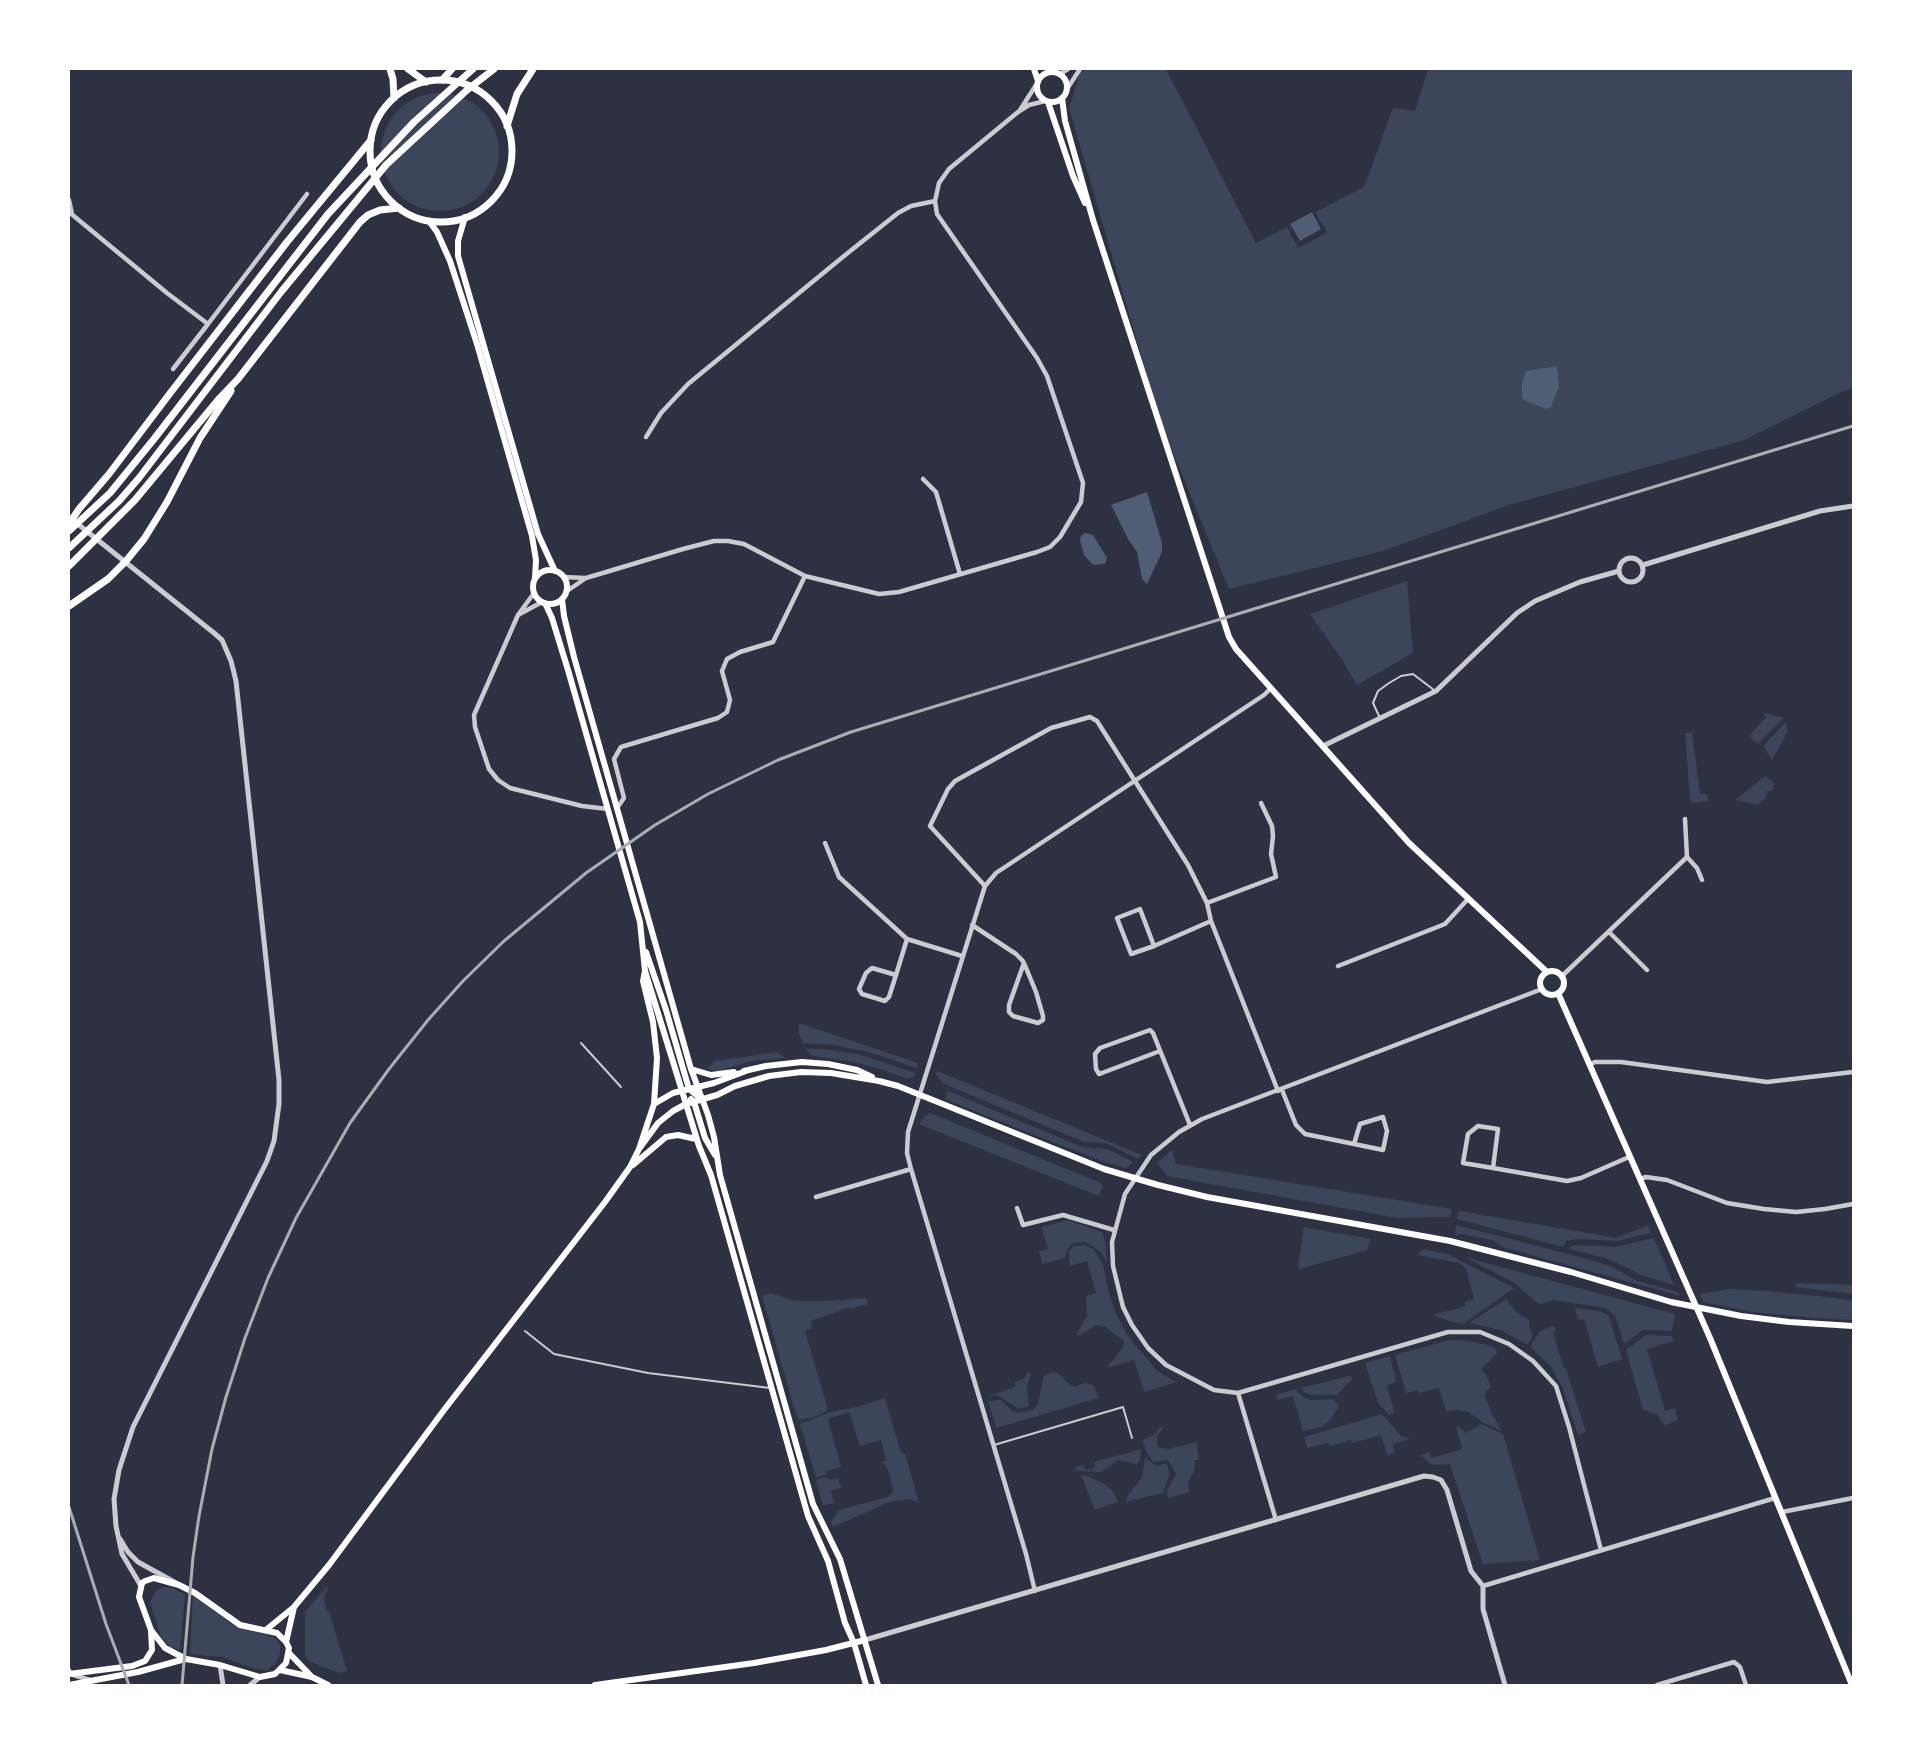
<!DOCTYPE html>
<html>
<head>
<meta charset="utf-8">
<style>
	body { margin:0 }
	#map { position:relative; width:1922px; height:1754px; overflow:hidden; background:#2d3142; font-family:"Golos Text",sans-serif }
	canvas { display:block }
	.frame { position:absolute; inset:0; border:70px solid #fff; pointer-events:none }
</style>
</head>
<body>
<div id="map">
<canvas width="1922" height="1754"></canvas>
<div class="frame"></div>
</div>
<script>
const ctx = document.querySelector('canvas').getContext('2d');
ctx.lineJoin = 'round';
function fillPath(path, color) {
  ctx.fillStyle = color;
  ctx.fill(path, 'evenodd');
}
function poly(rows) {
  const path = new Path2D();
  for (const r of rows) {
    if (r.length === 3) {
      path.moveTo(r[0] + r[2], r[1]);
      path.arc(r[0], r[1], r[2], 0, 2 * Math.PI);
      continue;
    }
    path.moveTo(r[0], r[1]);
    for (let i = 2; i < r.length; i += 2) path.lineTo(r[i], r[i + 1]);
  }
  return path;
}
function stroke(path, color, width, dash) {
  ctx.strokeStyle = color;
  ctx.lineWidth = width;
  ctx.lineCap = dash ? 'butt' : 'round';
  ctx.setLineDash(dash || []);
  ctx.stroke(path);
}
fillPath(poly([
	[1088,69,1166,69,1256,243,1287,227,1298,248,1327,233,1315,212,1364,187,1393,108,1415,111,1428,69,1853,69,1853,388,1841,392,1742,441,1509,505,1383,551,1229,589,1160,421,1069,108,1080,73],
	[440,152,59],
	[1407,581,1413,653,1357,685,1341,658,1310,614],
	[1762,712,1784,718,1758,744,1749,736,1766,717],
	[1786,722,1788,731,1772,760,1763,746],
	[1692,732,1700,794,1707,794,1709,801,1693,803,1690,800,1685,733],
	[1765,776,1775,784,1771,791,1767,791,1766,797,1758,805,1735,800],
	[799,1023,918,1063,916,1068,875,1054,835,1045,803,1043,799,1033],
	[806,1049,822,1049,858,1054,915,1073,915,1076,907,1079,878,1068,848,1061,813,1056],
	[777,1052,786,1058,752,1061,718,1071,707,1069,715,1061],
	[937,1071,1142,1155,1138,1159,1105,1143,1084,1142,944,1084,936,1074],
	[948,1091,1082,1147,1107,1149,1132,1161,1132,1163,1126,1168,1104,1162,1019,1129,945,1099],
	[930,1113,1101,1183,1103,1186,1099,1196,919,1124,924,1117],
	[1172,1150,1176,1164,1452,1209,1450,1217,1398,1218,1167,1176,1157,1163],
	[1459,1211,1617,1238,1648,1225,1651,1233,1617,1241,1578,1239,1566,1241,1563,1247,1457,1219],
	[1067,1220,1102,1232,1105,1242,1107,1263,1101,1253,1090,1244,1083,1242,1071,1244,1067,1250,1065,1258,1042,1264,1039,1251,1048,1249,1041,1227],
	[1456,1225,1591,1260,1610,1266,1638,1281,1678,1292,1680,1296,1502,1247,1495,1241,1462,1234,1455,1236],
	[1304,1227,1371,1239,1367,1250,1300,1269,1298,1267],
	[1654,1238,1674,1285,1641,1275,1606,1258,1570,1249,1570,1247,1575,1245,1615,1247],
	[1084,1245,1093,1249,1103,1264,1109,1294,1116,1314,1128,1336,1157,1371,1177,1382,1144,1392,1134,1360,1106,1368,1124,1346,1124,1341,1105,1327,1096,1325,1081,1335,1076,1335,1087,1316,1086,1296,1096,1293,1087,1261,1071,1266,1069,1262,1069,1252,1073,1246],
	[1424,1249,1447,1254,1514,1288,1463,1324,1452,1322,1433,1315,1465,1306,1465,1302,1474,1299,1466,1268,1459,1263,1417,1255],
	[1464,1257,1675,1314,1672,1331,1643,1330,1624,1344,1615,1316,1605,1308,1554,1300,1541,1304,1536,1302,1513,1282],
	[1797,1283,1853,1285,1853,1294,1795,1287],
	[1729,1289,1767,1291,1853,1300,1853,1320,1815,1318,1753,1312,1703,1302,1700,1294],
	[771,1293,794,1301,829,1301,866,1298,868,1304,851,1309,849,1307,811,1321,812,1328,805,1331,828,1410,817,1416,799,1420,794,1408,762,1296],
	[1506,1299,1517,1313,1529,1320,1529,1326,1533,1335,1529,1343,1526,1344,1500,1330,1469,1323],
	[1575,1308,1600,1311,1609,1316,1622,1359,1598,1367,1584,1319,1578,1320],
	[1554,1326,1556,1331,1553,1332,1563,1366,1566,1369,1586,1432,1578,1435,1563,1389,1551,1367,1530,1347,1540,1331],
	[1646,1335,1672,1336,1674,1341,1647,1349,1665,1411,1675,1408,1678,1420,1665,1425,1657,1415,1643,1410,1626,1350],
	[1449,1340,1470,1341,1494,1347,1497,1353,1482,1368,1482,1371,1486,1374,1491,1387,1486,1391,1485,1397,1492,1414,1502,1431,1484,1423,1468,1412,1456,1410,1446,1411,1439,1388,1418,1393,1417,1390,1406,1393,1395,1355],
	[1390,1356,1396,1381,1387,1386,1394,1412,1389,1415,1378,1403,1365,1363],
	[1027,1372,1031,1374,1027,1387,1029,1406,1019,1409,997,1395,988,1396,1015,1387,1015,1382,1025,1378],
	[1053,1372,1058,1373,1071,1386,1075,1387,1084,1383,1091,1384,1094,1386,1099,1398,996,1428,988,1401,1001,1400,1012,1411,1019,1413,1033,1410,1038,1404,1043,1379,1045,1375],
	[1350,1376,1352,1379,1337,1395,1311,1395,1304,1392,1301,1388],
	[1295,1389,1303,1397,1311,1400,1334,1399,1339,1406,1331,1419,1322,1427,1303,1431,1293,1396,1277,1400,1276,1395],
	[885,1398,900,1450,903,1454,905,1453,919,1503,909,1499,889,1502,833,1527,831,1522,839,1510,888,1497,892,1493,893,1489,888,1470,885,1465,881,1462,886,1460,881,1440,860,1446,849,1412,828,1419,841,1467,826,1471,827,1474,816,1478,800,1424,830,1412,861,1406],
	[1382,1414,1401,1436,1410,1439,1393,1444,1395,1453,1387,1455,1381,1435,1352,1443,1351,1440,1330,1446,1328,1443,1307,1448,1304,1437],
	[1481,1424,1503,1434,1540,1560,1483,1564,1450,1464,1432,1465,1421,1456,1429,1452,1432,1458,1462,1449,1456,1427,1459,1426,1466,1433],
	[1164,1427,1157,1436,1157,1443,1160,1448,1168,1449,1197,1442,1199,1460,1195,1460,1194,1471,1188,1482,1189,1492,1168,1498,1167,1490,1176,1474,1168,1460,1153,1462,1145,1449,1143,1440,1155,1434,1159,1428],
	[1141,1449,1140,1460,1137,1464,1118,1460,1100,1472,1074,1471,1076,1467,1083,1465,1086,1470,1095,1468,1094,1462],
	[1145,1458,1146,1458,1156,1466,1167,1463,1170,1474,1163,1493,1126,1502,1128,1495,1142,1478],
	[1081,1475,1088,1476,1106,1485,1113,1491,1118,1502,1095,1510],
	[827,1477,829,1480,838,1478,841,1488,831,1491,834,1503,823,1506,816,1480],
	[327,1586,328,1590,324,1596,326,1611,329,1611,347,1671,339,1673,310,1662,305,1656,305,1612],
	[163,1587,172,1588,185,1594,180,1650,170,1647,161,1637,150,1602,156,1591],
	[193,1595,233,1625,270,1636,276,1639,280,1646,280,1654,275,1664,267,1670,256,1669,222,1657,190,1654]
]), '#3c4559');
fillPath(poly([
	[1312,212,1321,229,1300,241,1290,224],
	[1557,366,1559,387,1551,407,1546,409,1522,399,1522,384,1526,371],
	[1147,492,1162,543,1162,552,1147,584,1142,579,1137,552,1128,539,1111,505],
	[1085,533,1093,535,1107,558,1105,564,1093,565,1084,555,1080,540,1081,536]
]), '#4f5d75');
stroke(poly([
	[1380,718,1373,703,1378,691,1389,683,1401,676,1413,674,1434,690],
	[581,1043,621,1087],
	[525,1331,554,1354,648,1373,770,1388],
	[994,1445,1123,1407,1132,1438]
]), '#caccd0', 2);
stroke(poly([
	[1060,74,1068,69],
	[1067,89,1080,69],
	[1020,110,1036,85],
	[69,200,72,214],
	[69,212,167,293,208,324,173,369],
	[208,324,307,194],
	[646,437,661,413,688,384,844,256,898,213,911,206,935,201],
	[923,479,936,492,960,574],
	[563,577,586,578,567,591],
	[586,578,683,549,714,541,728,541,744,544,805,576,879,594,899,592,1037,552,1050,547,1060,537,1081,502,1083,483,1047,376,1037,358,937,214,935,201,939,183,949,169,1018,112,1029,105,1045,101],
	[534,593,518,615,542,602],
	[518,615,474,715,475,727,489,769,498,780,510,788,582,806,608,809],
	[617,808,624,798,614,759,621,747,718,718,727,712,730,700,722,671,727,659,740,652,773,642,805,576],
	[1685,819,1687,857],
	[825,843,839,877,907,939,962,956],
	[985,886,930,826,948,789,955,781,1051,728,1090,717,1097,721,1188,865,1207,903,1211,921,1278,1091],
	[1207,903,1276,877,1271,854,1273,836,1272,826,1261,803],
	[972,925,1016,954,1022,960,1024,963,1036,992,1043,1016,1043,1020,1038,1023,1013,1016,1009,1012,1009,1005,1024,963],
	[1609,932,1647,970],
	[1154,946,1140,909,1117,918,1131,954,1154,946,1211,921],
	[1338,966,1445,924,1468,899],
	[896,975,872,968,866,973,859,989,862,994,885,1001,889,997,896,975,907,939],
	[1562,976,1687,857,1697,868,1702,880],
	[1542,989,1202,1119,1179,1132,1151,1155,1125,1194,1112,1242,1113,1266,1123,1307,1132,1325,1148,1348,1166,1365,1214,1390,1238,1393,1448,1332,1480,1332,1509,1344,1533,1361,1556,1386,1569,1427,1601,1550],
	[1160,1051,1102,1073,1099,1074,1096,1069,1095,1054,1100,1048,1150,1030,1153,1033,1190,1125],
	[1589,1065,1595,1062,1621,1062,1767,1082,1853,1072],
	[1282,1090,1296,1125,1305,1134,1354,1144],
	[1383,1117,1387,1131,1383,1150,1354,1144,1360,1124,1383,1117],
	[1478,1126,1498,1129,1493,1168,1463,1163,1468,1134,1478,1126],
	[1493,1168,1567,1181,1581,1178,1629,1157],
	[1640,1179,1646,1177,1667,1180,1727,1203,1764,1209,1796,1212,1825,1209,1853,1204],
	[816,1197,911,1169],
	[1017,1208,1023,1225,1063,1215,1114,1230],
	[1238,1393,1276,1520],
	[1782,1512,1853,1498],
	[1483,1586,1775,1498],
	[1035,1591,1026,1554,911,1169,907,1153,908,1132,985,886,996,873,1264,695,1270,689],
	[69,1670,70,1674,90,1680],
	[1657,1685,1734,1662,1740,1667,1746,1685]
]), '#caccd0', 4.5);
stroke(poly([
	[69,517,214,633,222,640,231,661,236,681,279,1080,279,1104,274,1141,267,1161,133,1427,119,1470,114,1499,116,1526,122,1554,141,1586],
	[1631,570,12],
	[1643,565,1820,511,1853,506],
	[1323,746,1436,691,1517,613,1535,601,1580,582,1619,571],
	[120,1539,128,1552,138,1562,178,1584],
	[865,1640,1424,1476,1433,1477,1441,1480,1447,1490,1471,1571,1483,1586,1483,1609,1505,1685],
	[220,1665,223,1685],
	[250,1685,260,1677]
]), '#caccd0', 5);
stroke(poly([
	[1034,69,1038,81],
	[1052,87,15],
	[1062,98,1065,121,1093,220,1229,637,1236,649,1409,843,1547,972],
	[1048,102,1073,176,1085,203],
	[465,217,458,241,458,256,538,534,555,571],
	[429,221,437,232,450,261,477,344,532,536,536,560,535,578],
	[550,587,17],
	[562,599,564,616,574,657,691,1069,708,1115,714,1137,720,1175,813,1504,840,1559,878,1685],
	[545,603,552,618,568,670,640,922,645,971,699,1146,711,1175,808,1516,828,1561,845,1623,854,1643,866,1685],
	[646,952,666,1010,689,1089,700,1098],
	[645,971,643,981,653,1022,657,1058,654,1104],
	[1552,983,12],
	[1558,993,1710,1338,1852,1685],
	[691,1069,711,1075,734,1072],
	[744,1071,766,1066,802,1062,828,1064,857,1070,872,1077],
	[691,1099,694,1102,705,1138,715,1155],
	[639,1149,658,1123,673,1111,686,1104,717,1095,735,1086,769,1076,801,1072,831,1073,879,1081,898,1086,1104,1169,1158,1185,1207,1197,1450,1241,1571,1272,1671,1302,1741,1316,1789,1322,1853,1326],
	[633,1165,666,1137,678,1135,696,1139],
	[154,1578,179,1585,195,1593,240,1625,277,1633,286,1642,289,1648,286,1663,275,1674,260,1677,220,1665,186,1659,165,1648,151,1630,139,1597,142,1583,145,1581,154,1578],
	[267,1629,294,1607,329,1565,444,1410,605,1202,630,1167,639,1149,654,1104,673,1093,714,1083,746,1071],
	[286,1642,294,1607],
	[289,1653,311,1676],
	[280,1670,312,1677,328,1685],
	[69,1674,132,1666,145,1661,152,1650,151,1631],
	[69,1685,138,1672,185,1659],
	[595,1685,754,1663,826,1650,865,1640]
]), '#fff', 6);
stroke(poly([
	[390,69,393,79,394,98],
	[408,69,426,82],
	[441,151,71]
]), '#fff', 7);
stroke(poly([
	[442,80,452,69],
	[507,126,517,94,533,69],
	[69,524,79,509,109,474,171,392,287,242,371,140],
	[69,531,110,493,154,439,328,214,414,122,473,69],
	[69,548,119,501,139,478,281,292,386,165,467,90,494,69],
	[69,566,135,500,218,400,238,379,360,222,368,215,380,210,399,208],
	[69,606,108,579,126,561,144,539,167,502,200,438,231,391]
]), '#fff', 7);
stroke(poly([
	[69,1507,106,1624,129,1685],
	[182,1685,193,1557,199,1516,212,1449,226,1397,245,1338,268,1278,296,1218,350,1123,389,1069,428,1020,463,981,504,941,586,873,655,825,708,794,778,760,851,732,1853,426]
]), '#abadb3', 3);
</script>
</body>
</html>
